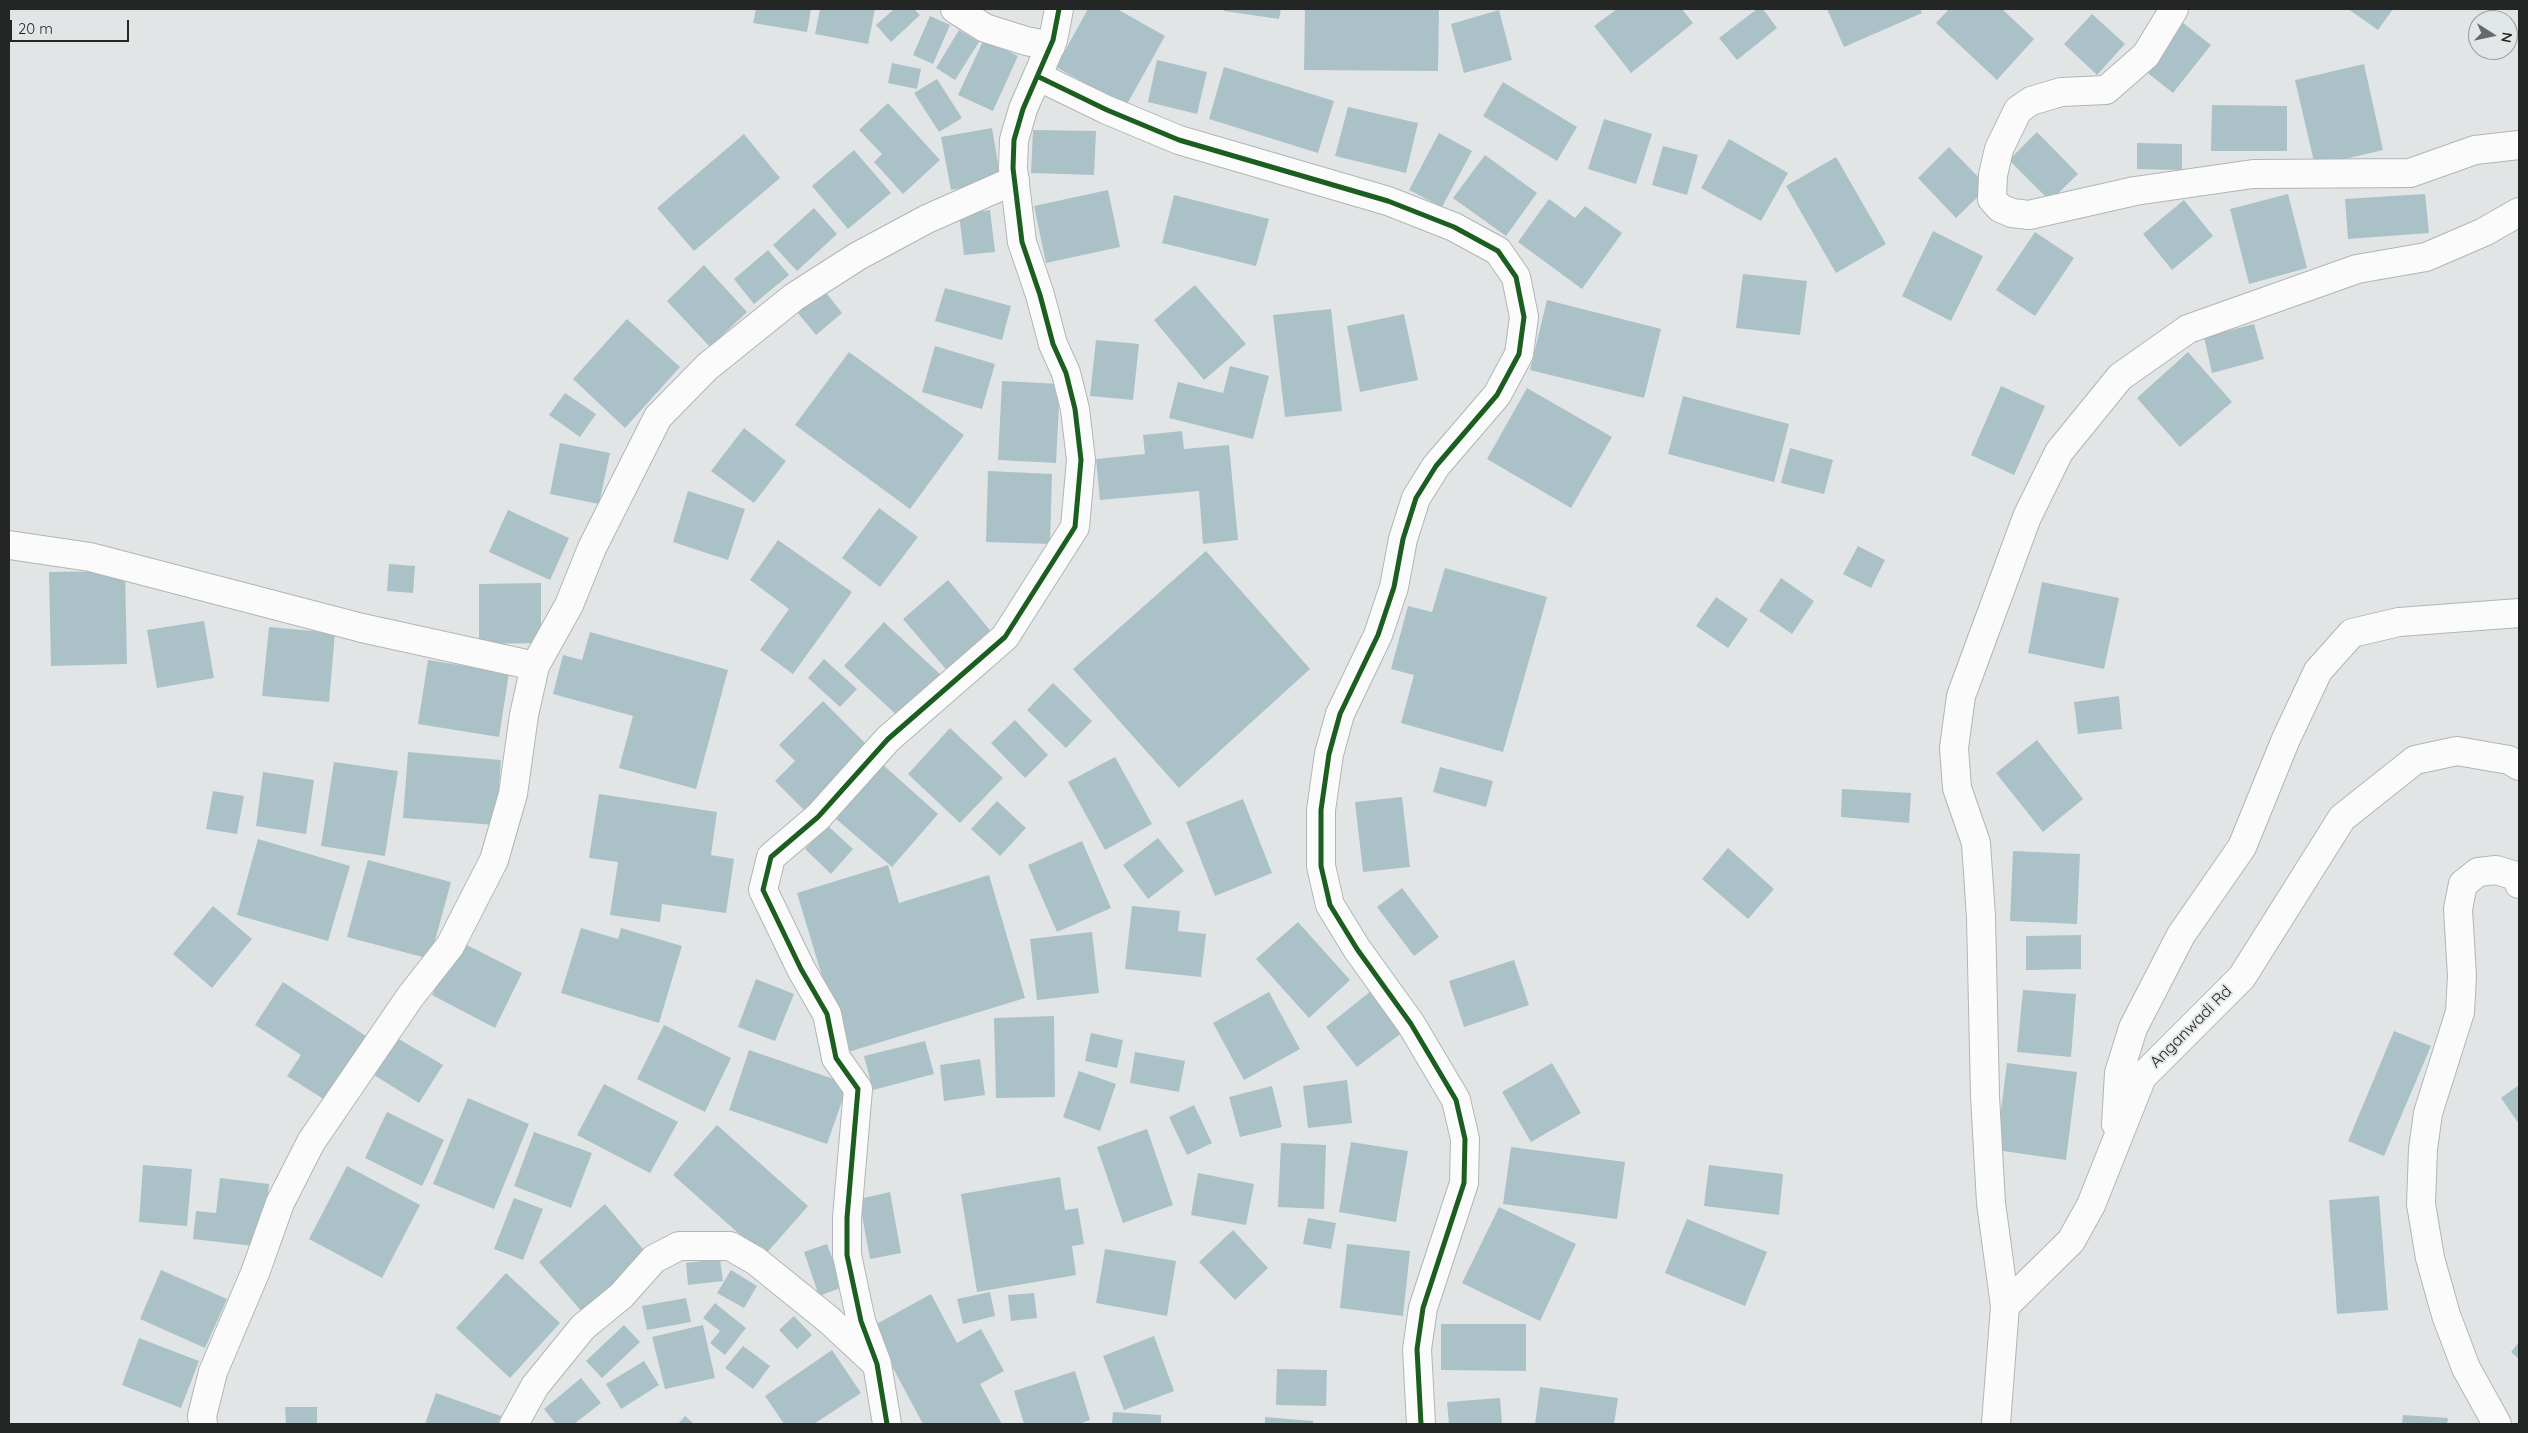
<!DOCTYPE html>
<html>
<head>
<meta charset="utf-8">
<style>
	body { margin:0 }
	#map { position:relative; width:2528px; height:1433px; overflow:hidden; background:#e2e5e6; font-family:Quicksand,sans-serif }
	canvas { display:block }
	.frame { position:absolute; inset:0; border:10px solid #242626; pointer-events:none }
	.north { position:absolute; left:2468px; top:10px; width:50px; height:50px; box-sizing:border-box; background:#e1e6e7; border:1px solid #95999a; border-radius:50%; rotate:100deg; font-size:14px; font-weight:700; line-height:20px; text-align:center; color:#242626 }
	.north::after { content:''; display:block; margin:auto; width:18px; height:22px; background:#666969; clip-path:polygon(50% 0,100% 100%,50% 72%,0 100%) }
	.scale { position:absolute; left:10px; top:20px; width:119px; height:22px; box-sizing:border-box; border:2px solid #242626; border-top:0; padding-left:6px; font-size:15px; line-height:18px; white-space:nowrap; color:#242626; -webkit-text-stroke:4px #e1e6e7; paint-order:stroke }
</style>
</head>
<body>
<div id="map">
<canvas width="2528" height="1433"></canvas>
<div class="frame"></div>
<div class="north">N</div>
<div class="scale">20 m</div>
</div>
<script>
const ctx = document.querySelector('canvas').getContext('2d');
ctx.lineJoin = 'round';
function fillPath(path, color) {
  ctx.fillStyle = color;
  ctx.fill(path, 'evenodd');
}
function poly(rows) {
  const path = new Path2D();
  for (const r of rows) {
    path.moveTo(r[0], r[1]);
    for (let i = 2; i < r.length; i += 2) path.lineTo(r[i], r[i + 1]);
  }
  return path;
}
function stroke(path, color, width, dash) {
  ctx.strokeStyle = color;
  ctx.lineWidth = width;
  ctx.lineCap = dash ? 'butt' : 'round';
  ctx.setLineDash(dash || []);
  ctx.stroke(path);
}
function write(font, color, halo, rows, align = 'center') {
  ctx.font = font + ' Quicksand,sans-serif';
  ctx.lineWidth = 4;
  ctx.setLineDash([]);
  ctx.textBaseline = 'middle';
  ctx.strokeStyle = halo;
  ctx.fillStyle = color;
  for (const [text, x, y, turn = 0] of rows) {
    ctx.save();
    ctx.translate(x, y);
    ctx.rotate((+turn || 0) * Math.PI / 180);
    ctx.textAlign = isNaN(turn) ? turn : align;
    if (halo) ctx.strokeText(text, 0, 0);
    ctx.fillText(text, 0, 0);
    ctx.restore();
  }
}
fillPath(poly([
	[756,9,811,9,807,32,753,23],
	[820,9,875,9,868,44,815,34],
	[894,9,914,9,920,15,891,42,876,25],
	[1088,9,1117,9,1165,36,1126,106,1056,67],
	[1224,9,1281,9,1279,19,1224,11],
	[1305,9,1439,9,1438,71,1304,70],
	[1617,9,1682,9,1693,23,1631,73,1594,26],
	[1757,9,1763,9,1777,28,1737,60,1719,38],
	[1827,9,1920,9,1922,13,1844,47],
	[1949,9,2002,9,2034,39,1997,80,1936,23],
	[2348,9,2393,9,2378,30],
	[1499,10,1512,60,1464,73,1451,24],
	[2092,14,2125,44,2097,75,2064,44],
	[930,16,950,25,933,64,913,55],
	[2182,22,2211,45,2173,93,2144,70],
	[959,30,979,42,955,80,936,68],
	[984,39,1018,56,993,111,958,95],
	[1157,60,1207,72,1197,114,1148,102],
	[892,63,921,69,917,89,888,83],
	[2364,64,2383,150,2315,166,2295,80],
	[1224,67,1334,101,1318,153,1209,119],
	[937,79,962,118,939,132,914,93],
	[1503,82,1577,127,1557,161,1483,116],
	[888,103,940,160,903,194,874,162,882,154,859,130],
	[2212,105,2287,106,2287,151,2211,151],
	[1348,107,1418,123,1406,173,1335,156],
	[1604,119,1652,134,1636,184,1588,169],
	[992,128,1001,181,951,190,941,137],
	[1033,130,1096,131,1094,175,1031,173],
	[2037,132,2078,174,2050,201,2009,160],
	[1439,133,1472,151,1442,207,1409,190],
	[744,134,780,178,694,251,657,208],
	[1729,139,1788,173,1761,221,1701,188],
	[2137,143,2182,144,2182,170,2137,169],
	[1663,146,1698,155,1687,195,1652,185],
	[1949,147,1988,187,1956,218,1918,178],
	[854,150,891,193,848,229,812,186],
	[1485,155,1537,193,1506,236,1453,198],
	[1836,157,1886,244,1836,273,1786,186],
	[1108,190,1120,247,1046,263,1034,206],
	[2288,194,2307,268,2249,284,2230,209],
	[2425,194,2429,233,2348,239,2345,199],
	[1174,195,1269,219,1256,266,1162,243],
	[1549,199,1575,218,1585,206,1622,233,1582,289,1518,242],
	[2184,200,2213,236,2172,270,2143,234],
	[814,208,837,234,797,271,773,245],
	[990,210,995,252,964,255,959,214],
	[1933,231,1983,256,1951,321,1902,296],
	[2035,232,2074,258,2035,316,1996,290],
	[768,250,789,275,754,304,734,279],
	[704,265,747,312,710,347,667,301],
	[1743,274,1807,281,1800,335,1736,328],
	[1195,285,1246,344,1204,380,1154,320],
	[945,288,1011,306,1002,340,935,321],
	[824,290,842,313,816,335,797,312],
	[1547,300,1661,329,1644,398,1530,370],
	[1331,309,1342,411,1285,417,1273,315],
	[1404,314,1418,380,1360,392,1347,326],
	[627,319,680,367,625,428,573,379],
	[2254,324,2264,359,2212,373,2204,337],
	[1096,340,1139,344,1133,400,1090,396],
	[935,346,995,364,982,409,922,392],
	[849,352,964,435,910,509,795,425],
	[2188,352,2232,402,2180,447,2137,398],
	[1230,366,1269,376,1253,439,1169,418,1178,382,1223,393],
	[1002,381,1060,384,1056,463,998,460],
	[2001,386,2045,406,2014,475,1971,455],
	[1527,388,1612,437,1571,508,1487,459],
	[565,393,596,414,580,437,549,415],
	[1683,396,1789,424,1774,482,1668,454],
	[744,428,786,461,754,503,711,471],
	[1182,431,1184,449,1229,445,1238,540,1203,544,1199,491,1100,500,1096,459,1145,454,1143,435],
	[560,443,610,453,599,504,550,494],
	[1790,448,1833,460,1824,494,1781,483],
	[988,471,1052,474,1050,544,986,542],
	[688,491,745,509,728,560,673,542],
	[879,508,918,537,880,587,842,558],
	[508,510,569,538,550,580,489,552],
	[778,540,852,592,793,674,760,650,789,609,750,580],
	[1858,546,1885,560,1871,588,1843,574],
	[1206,551,1310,669,1179,788,1073,669],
	[389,564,415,566,413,593,387,591],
	[1445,568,1547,597,1503,752,1401,723,1414,675,1391,669,1408,606,1432,612],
	[125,571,127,664,51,666,49,572],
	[1781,578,1814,601,1792,634,1759,611],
	[948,580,995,636,950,674,903,619],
	[2042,582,2119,598,2104,669,2028,653],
	[541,583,541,643,479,644,479,584],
	[1716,597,1748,619,1728,648,1696,626],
	[204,621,214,678,157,688,147,630],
	[884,622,943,677,903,721,844,666],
	[269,627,335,633,329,702,262,696],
	[590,632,728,670,696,789,619,768,633,716,553,694,563,655,582,660],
	[824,659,857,689,840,707,808,678],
	[428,660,509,673,499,737,418,724],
	[1053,683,1092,721,1066,748,1027,710],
	[2119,696,2122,729,2078,734,2074,702],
	[823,701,870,748,805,811,775,781,795,761,779,745],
	[1015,720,1048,755,1025,778,991,743],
	[950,728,1003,778,960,823,908,774],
	[2037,740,2083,799,2043,832,1996,773],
	[408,752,501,760,496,825,403,818],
	[1115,757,1152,824,1105,850,1068,782],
	[334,762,398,771,385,856,321,846],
	[882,764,938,814,892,867,835,818],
	[1440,767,1493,781,1486,807,1433,792],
	[263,772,314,780,306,834,256,826],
	[1842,789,1911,793,1909,823,1841,817],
	[213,791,244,796,237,834,206,829],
	[599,794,717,812,711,855,734,859,726,913,662,904,660,922,610,915,618,862,589,858],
	[1402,797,1410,867,1363,872,1355,802],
	[1243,799,1272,873,1215,896,1186,822],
	[997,801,1026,828,1000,856,971,829],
	[827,825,853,849,831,874,805,849],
	[1158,838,1184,871,1148,899,1123,865],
	[258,839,350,866,328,941,237,915],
	[1082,841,1111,908,1057,932,1028,865],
	[1728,848,1774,889,1748,919,1702,879],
	[2013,851,2080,854,2077,924,2010,921],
	[368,860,451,882,430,959,347,937],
	[888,865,899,903,989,875,1025,998,845,1053,797,893],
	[1402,888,1439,937,1414,956,1377,907],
	[213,906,252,939,212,988,173,954],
	[1132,906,1180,911,1178,931,1206,934,1201,977,1125,969],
	[1298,922,1350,980,1309,1018,1256,959],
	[581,928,618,939,621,928,682,946,659,1023,561,993],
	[1092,932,1099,993,1037,1000,1030,939],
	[2081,935,2081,969,2026,970,2026,936],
	[459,941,522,973,495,1028,432,995],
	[1514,960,1529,1005,1464,1027,1449,981],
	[756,979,794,994,775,1041,738,1027],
	[283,982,366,1036,325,1100,287,1076,301,1055,255,1025],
	[2023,990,2076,994,2071,1057,2017,1052],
	[1371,991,1403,1032,1357,1067,1326,1027],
	[1269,992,1300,1049,1244,1080,1213,1023],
	[1054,1016,1055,1097,996,1098,994,1018],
	[664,1025,731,1058,705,1112,637,1079],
	[2394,1031,2431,1046,2384,1156,2348,1141],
	[1091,1033,1123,1040,1117,1068,1085,1061],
	[397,1038,443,1065,419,1103,374,1075],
	[925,1041,934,1074,873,1090,864,1056],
	[749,1050,848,1084,827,1144,729,1110],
	[1135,1052,1185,1061,1179,1092,1130,1083],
	[980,1059,985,1095,944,1101,940,1065],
	[1552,1063,1581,1113,1531,1142,1502,1092],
	[2007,1063,2077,1072,2066,1160,1996,1150],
	[1079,1071,1116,1084,1100,1131,1063,1117],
	[1347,1080,1352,1123,1308,1128,1303,1086],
	[604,1084,678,1122,650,1173,577,1135],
	[2519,1085,2519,1124,2501,1098],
	[1272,1086,1282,1127,1240,1137,1229,1097],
	[468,1098,529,1124,494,1209,433,1184],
	[1194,1105,1212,1143,1187,1155,1169,1117],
	[387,1112,444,1140,422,1186,365,1158],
	[717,1125,808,1206,764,1256,673,1175],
	[1147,1129,1173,1205,1123,1223,1097,1147],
	[534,1132,592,1153,571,1208,514,1186],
	[1351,1142,1408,1151,1396,1222,1339,1212],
	[1281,1143,1326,1145,1324,1209,1278,1207],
	[1511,1147,1625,1162,1617,1219,1503,1204],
	[143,1165,192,1169,187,1226,139,1222],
	[1709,1165,1783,1174,1779,1215,1704,1206],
	[347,1166,420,1205,382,1278,309,1239],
	[1198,1173,1254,1184,1246,1225,1191,1215],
	[1060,1177,1065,1210,1078,1208,1084,1244,1072,1246,1076,1275,977,1292,961,1194],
	[220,1178,269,1184,262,1247,193,1239,196,1211,216,1213],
	[890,1192,901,1253,870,1259,859,1199],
	[2379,1196,2388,1310,2337,1314,2329,1200],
	[514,1198,543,1209,523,1260,494,1249],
	[605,1204,648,1255,582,1312,539,1262],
	[1499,1207,1576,1244,1540,1321,1462,1283],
	[1308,1218,1336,1223,1331,1249,1303,1244],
	[1687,1219,1767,1252,1745,1306,1665,1273],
	[1233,1230,1268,1268,1235,1300,1199,1262],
	[827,1244,843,1287,819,1296,804,1252],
	[1347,1244,1410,1251,1403,1316,1340,1308],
	[1105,1249,1176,1261,1167,1316,1096,1303],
	[720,1259,723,1281,688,1285,686,1263],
	[161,1270,227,1299,205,1348,140,1319],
	[731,1270,757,1286,744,1308,717,1293],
	[506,1273,560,1323,510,1378,456,1328],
	[990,1292,995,1316,963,1324,957,1299],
	[1034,1293,1037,1318,1011,1321,1008,1295],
	[931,1294,957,1343,981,1329,1004,1371,980,1384,1002,1424,923,1424,871,1327],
	[686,1298,691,1322,647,1330,642,1306],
	[715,1303,746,1328,725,1355,710,1343,720,1331,703,1318],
	[794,1316,812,1335,797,1349,779,1330],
	[1441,1324,1526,1324,1526,1371,1441,1370],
	[624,1325,640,1342,602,1378,586,1361],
	[703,1325,715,1378,665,1389,652,1337],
	[1154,1336,1174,1391,1124,1410,1103,1356],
	[139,1338,199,1361,181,1408,122,1385],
	[2519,1342,2519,1359,2511,1352],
	[743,1346,770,1366,753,1389,725,1368],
	[832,1350,861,1393,814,1424,784,1424,765,1396],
	[644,1361,659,1385,621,1409,606,1384],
	[1277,1369,1327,1370,1326,1406,1276,1405],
	[1075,1371,1090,1420,1079,1424,1024,1424,1014,1391],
	[581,1378,601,1403,574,1424,556,1424,544,1409],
	[1540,1387,1618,1398,1614,1424,1535,1424],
	[436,1393,501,1416,498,1424,425,1424],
	[1500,1398,1502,1424,1449,1424,1447,1402],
	[285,1407,317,1407,317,1424,286,1424],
	[1113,1412,1161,1415,1161,1424,1112,1424],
	[2403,1415,2448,1418,2447,1424,2402,1424],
	[685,1416,694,1424,678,1424],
	[1265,1417,1313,1421,1313,1424,1265,1424]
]), '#abc1c8');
const minor = poly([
	[955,9,985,28,1026,41,1051,46],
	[2174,9,2146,55,2106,90,2061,92,2031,101,2018,110,1999,149,1993,175,1992,199,2000,208,2012,213,2029,215,2135,191,2253,174,2410,173,2475,150,2519,145],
	[1039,77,1107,110,1179,140,1388,201,1454,227,1498,251,1516,277,1524,317,1519,354,1497,395,1436,466,1416,498,1403,539,1394,587,1378,635,1340,714,1329,754,1321,810,1321,866,1330,905,1357,949,1411,1024,1456,1100,1465,1139,1464,1183,1423,1308,1417,1349,1421,1424],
	[9,545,90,557,362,628,535,666],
	[2116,1124,2119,1073,2133,1028,2181,935,2242,847,2286,739,2318,671,2352,633,2399,622,2519,613],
	[2005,1306,1991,1203,1985,1096,1981,917,1976,843,1957,788,1954,748,1961,696,2027,517,2059,452,2120,377,2188,329,2357,269,2426,257,2484,232,2519,212],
	[203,1424,202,1416,213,1372,255,1273,280,1203,311,1142,410,997,450,946,494,860,513,794,524,715,535,666,569,605,592,548,658,417,707,367,794,297,858,256,927,219,1015,180],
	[514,1424,535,1386,583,1327,621,1296,654,1259,679,1246,730,1246,756,1261,829,1320,872,1360],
	[887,1424,877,1364,861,1321,847,1255,847,1218,858,1089,836,1058,827,1014,801,969,763,890,771,857,818,817,888,739,1005,637,1075,527,1081,460,1075,409,1066,373,1053,344,1040,295,1022,242,1013,168,1014,140,1023,109,1053,40,1059,9],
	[1996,1424,2005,1306,2071,1241,2091,1205,2142,1077,2242,977,2342,818,2415,760,2457,751,2509,760,2519,766],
	[2497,1424,2466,1368,2446,1315,2430,1258,2421,1204,2423,1149,2428,1113,2460,1012,2462,976,2458,909,2463,884,2478,872,2496,870,2516,876,2519,884]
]);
stroke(minor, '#b2b5b5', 30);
stroke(minor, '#fbfbfb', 28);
stroke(poly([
	[1039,77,1107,110,1179,140,1388,201,1454,227,1498,251,1516,277,1524,317,1519,354,1497,395,1436,466,1416,498,1403,539,1394,587,1378,635,1340,714,1329,754,1321,810,1321,866,1330,905,1357,949,1411,1024,1456,1100,1465,1139,1464,1183,1423,1308,1417,1349,1421,1424],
	[887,1424,877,1364,861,1321,847,1255,847,1218,858,1089,836,1058,827,1014,801,969,763,890,771,857,818,817,888,739,1005,637,1075,527,1081,460,1075,409,1066,373,1053,344,1040,295,1022,242,1013,168,1014,140,1023,109,1053,40,1059,9]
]), '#1b5e20', 5);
write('16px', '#242626', '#e1e6e7', [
	["Anganwadi Rd",2191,1027,-45]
]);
</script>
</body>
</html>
